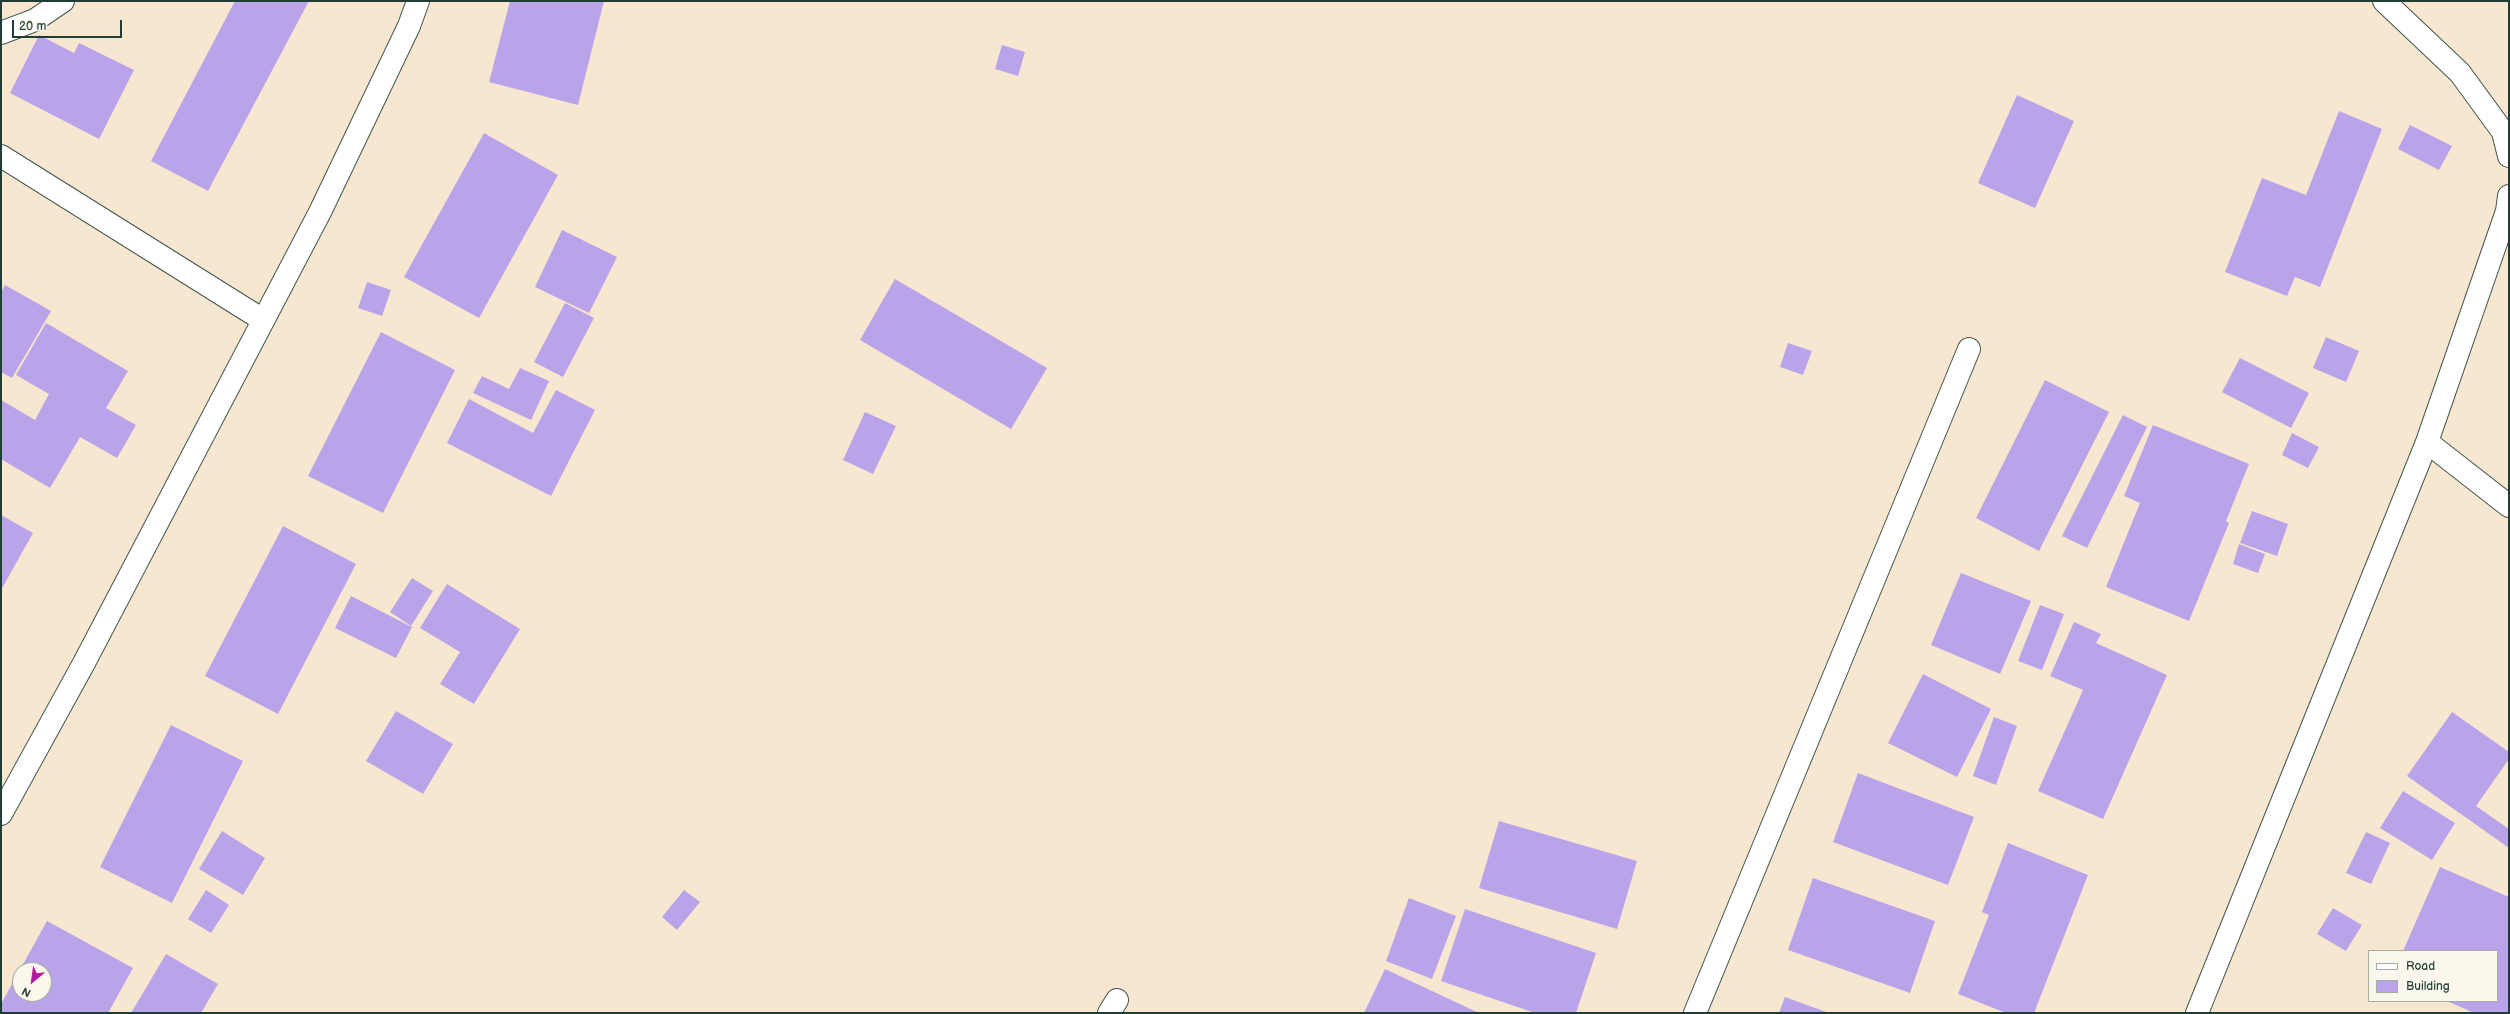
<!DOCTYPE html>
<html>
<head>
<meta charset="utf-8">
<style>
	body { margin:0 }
	#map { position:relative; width:2510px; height:1014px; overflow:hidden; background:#f7e7d1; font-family:"Balsamiq Sans",sans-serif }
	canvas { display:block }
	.frame { position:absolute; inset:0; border:2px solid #1f3d34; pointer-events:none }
	.legend { position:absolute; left:2368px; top:950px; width:130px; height:52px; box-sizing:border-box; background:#fbf7ec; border:1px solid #a3ada2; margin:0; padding:5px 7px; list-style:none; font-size:12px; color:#1f3d34 }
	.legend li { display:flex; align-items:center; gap:8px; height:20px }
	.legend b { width:20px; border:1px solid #a3ada2 }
	.north { position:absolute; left:12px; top:962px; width:40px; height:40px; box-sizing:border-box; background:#fbf7ec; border:1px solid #a3ada2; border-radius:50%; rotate:209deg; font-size:11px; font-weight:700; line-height:16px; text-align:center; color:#1f3d34 }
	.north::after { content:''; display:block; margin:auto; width:14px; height:18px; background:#b5179e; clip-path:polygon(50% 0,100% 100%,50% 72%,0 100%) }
	.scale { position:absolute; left:12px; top:20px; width:110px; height:18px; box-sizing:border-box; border:2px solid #1f3d34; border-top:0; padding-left:5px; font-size:12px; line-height:14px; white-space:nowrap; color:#1f3d34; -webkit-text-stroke:3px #fbf7ec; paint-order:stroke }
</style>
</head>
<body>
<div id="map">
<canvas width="2510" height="1014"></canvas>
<div class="frame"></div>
<ul class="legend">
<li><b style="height:5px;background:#fff"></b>Road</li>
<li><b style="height:11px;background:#baa4e9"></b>Building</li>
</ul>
<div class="north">N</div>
<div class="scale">20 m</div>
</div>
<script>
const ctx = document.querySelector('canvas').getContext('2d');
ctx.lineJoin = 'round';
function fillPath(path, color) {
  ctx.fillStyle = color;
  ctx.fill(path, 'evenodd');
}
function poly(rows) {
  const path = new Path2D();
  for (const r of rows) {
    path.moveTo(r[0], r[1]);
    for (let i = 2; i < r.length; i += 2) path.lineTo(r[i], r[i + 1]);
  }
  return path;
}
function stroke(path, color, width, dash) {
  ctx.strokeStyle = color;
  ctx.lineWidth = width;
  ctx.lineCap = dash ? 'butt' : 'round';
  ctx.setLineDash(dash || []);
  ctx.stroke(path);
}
fillPath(poly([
	[235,1,309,1,208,191,151,161],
	[510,1,604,1,578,105,489,82],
	[39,35,74,53,79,43,134,70,99,139,10,93],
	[1002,45,1025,52,1018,76,995,69],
	[2017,95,2074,121,2035,208,1978,183],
	[2339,111,2382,129,2320,287,2295,277,2287,296,2225,272,2262,178,2306,195],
	[2410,125,2452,146,2439,170,2398,149],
	[484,133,558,175,479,318,404,277],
	[562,230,617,257,589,313,535,287],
	[895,279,1047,368,1011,429,860,340],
	[367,282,391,290,382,316,358,308],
	[5,285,51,311,12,378,1,372,1,292],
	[565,303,594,318,563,377,534,362],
	[46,323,128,371,106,408,136,425,117,458,80,437,50,488,1,459,1,400,35,420,49,394,16,375],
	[381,332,455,370,383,513,308,476],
	[2326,337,2359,351,2346,382,2313,368],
	[1788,343,1812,351,1803,375,1780,367],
	[2240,358,2309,393,2291,428,2222,392],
	[520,368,549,381,531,420,473,393,482,376,509,389],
	[2045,380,2109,412,2039,551,1976,518],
	[556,390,595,410,551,496,447,443,469,399,533,433],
	[865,412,896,426,873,474,843,460],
	[2123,415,2147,427,2087,548,2062,536],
	[2153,425,2249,464,2226,521,2229,523,2189,621,2106,587,2140,503,2124,496],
	[2292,433,2319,447,2308,468,2282,455],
	[2252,511,2288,524,2277,556,2240,543],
	[1,515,33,533,1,590],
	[283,526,356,564,278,714,205,676],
	[2239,544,2265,554,2258,573,2233,564],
	[1961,573,2031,601,2000,674,1931,645],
	[412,578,433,591,411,626,390,612],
	[447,584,520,629,474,704,440,684,460,652,420,628],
	[351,596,412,627,396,658,335,628],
	[2040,605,2064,614,2042,670,2018,661],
	[2074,622,2101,634,2096,643,2167,675,2103,819,2038,791,2083,690,2050,676],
	[1923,674,1991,709,1957,777,1888,743],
	[396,711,453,744,423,794,366,761],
	[2452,712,2509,752,2509,759,2476,806,2509,829,2509,848,2407,776],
	[1994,717,2017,726,1996,785,1973,776],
	[171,725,243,761,172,903,100,867],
	[1858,773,1974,817,1948,885,1833,842],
	[2403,791,2455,823,2432,860,2380,828],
	[1499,821,1637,861,1617,929,1479,888],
	[222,831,265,858,243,895,199,869],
	[2366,832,2390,843,2371,884,2346,873],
	[2008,843,2088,875,2034,1013,2006,1013,1958,994,1989,915,1982,912],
	[2440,867,2509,897,2509,1013,2474,1013,2447,1001,2497,1001,2497,951,2403,951],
	[1813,878,1935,921,1910,993,1788,950],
	[206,890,229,905,211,933,188,919],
	[684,890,700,902,677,930,662,917],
	[1409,898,1456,916,1432,979,1386,961],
	[2333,908,2362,925,2346,951,2317,934],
	[1465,909,1596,953,1576,1013,1535,1013,1441,981],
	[47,921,133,968,108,1013,1,1013,1,1004],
	[20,970,44,970,44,994,20,994],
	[166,954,218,984,201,1013,131,1013],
	[1385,969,1479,1013,1364,1013],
	[1785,997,1829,1013,1779,1013]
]), '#baa4e9');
const minor = poly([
	[2384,1,2460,73,2503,132,2509,156],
	[1,33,35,20,63,1],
	[1,156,263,320],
	[2427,442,2509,506],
	[1,814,84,663,320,212,409,26,418,1],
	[1109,1013,1117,1000],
	[1695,1013,1969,349],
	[2197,1013,2427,442,2507,211,2509,196]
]);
stroke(minor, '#3f564c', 24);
stroke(minor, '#fff', 22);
</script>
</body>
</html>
